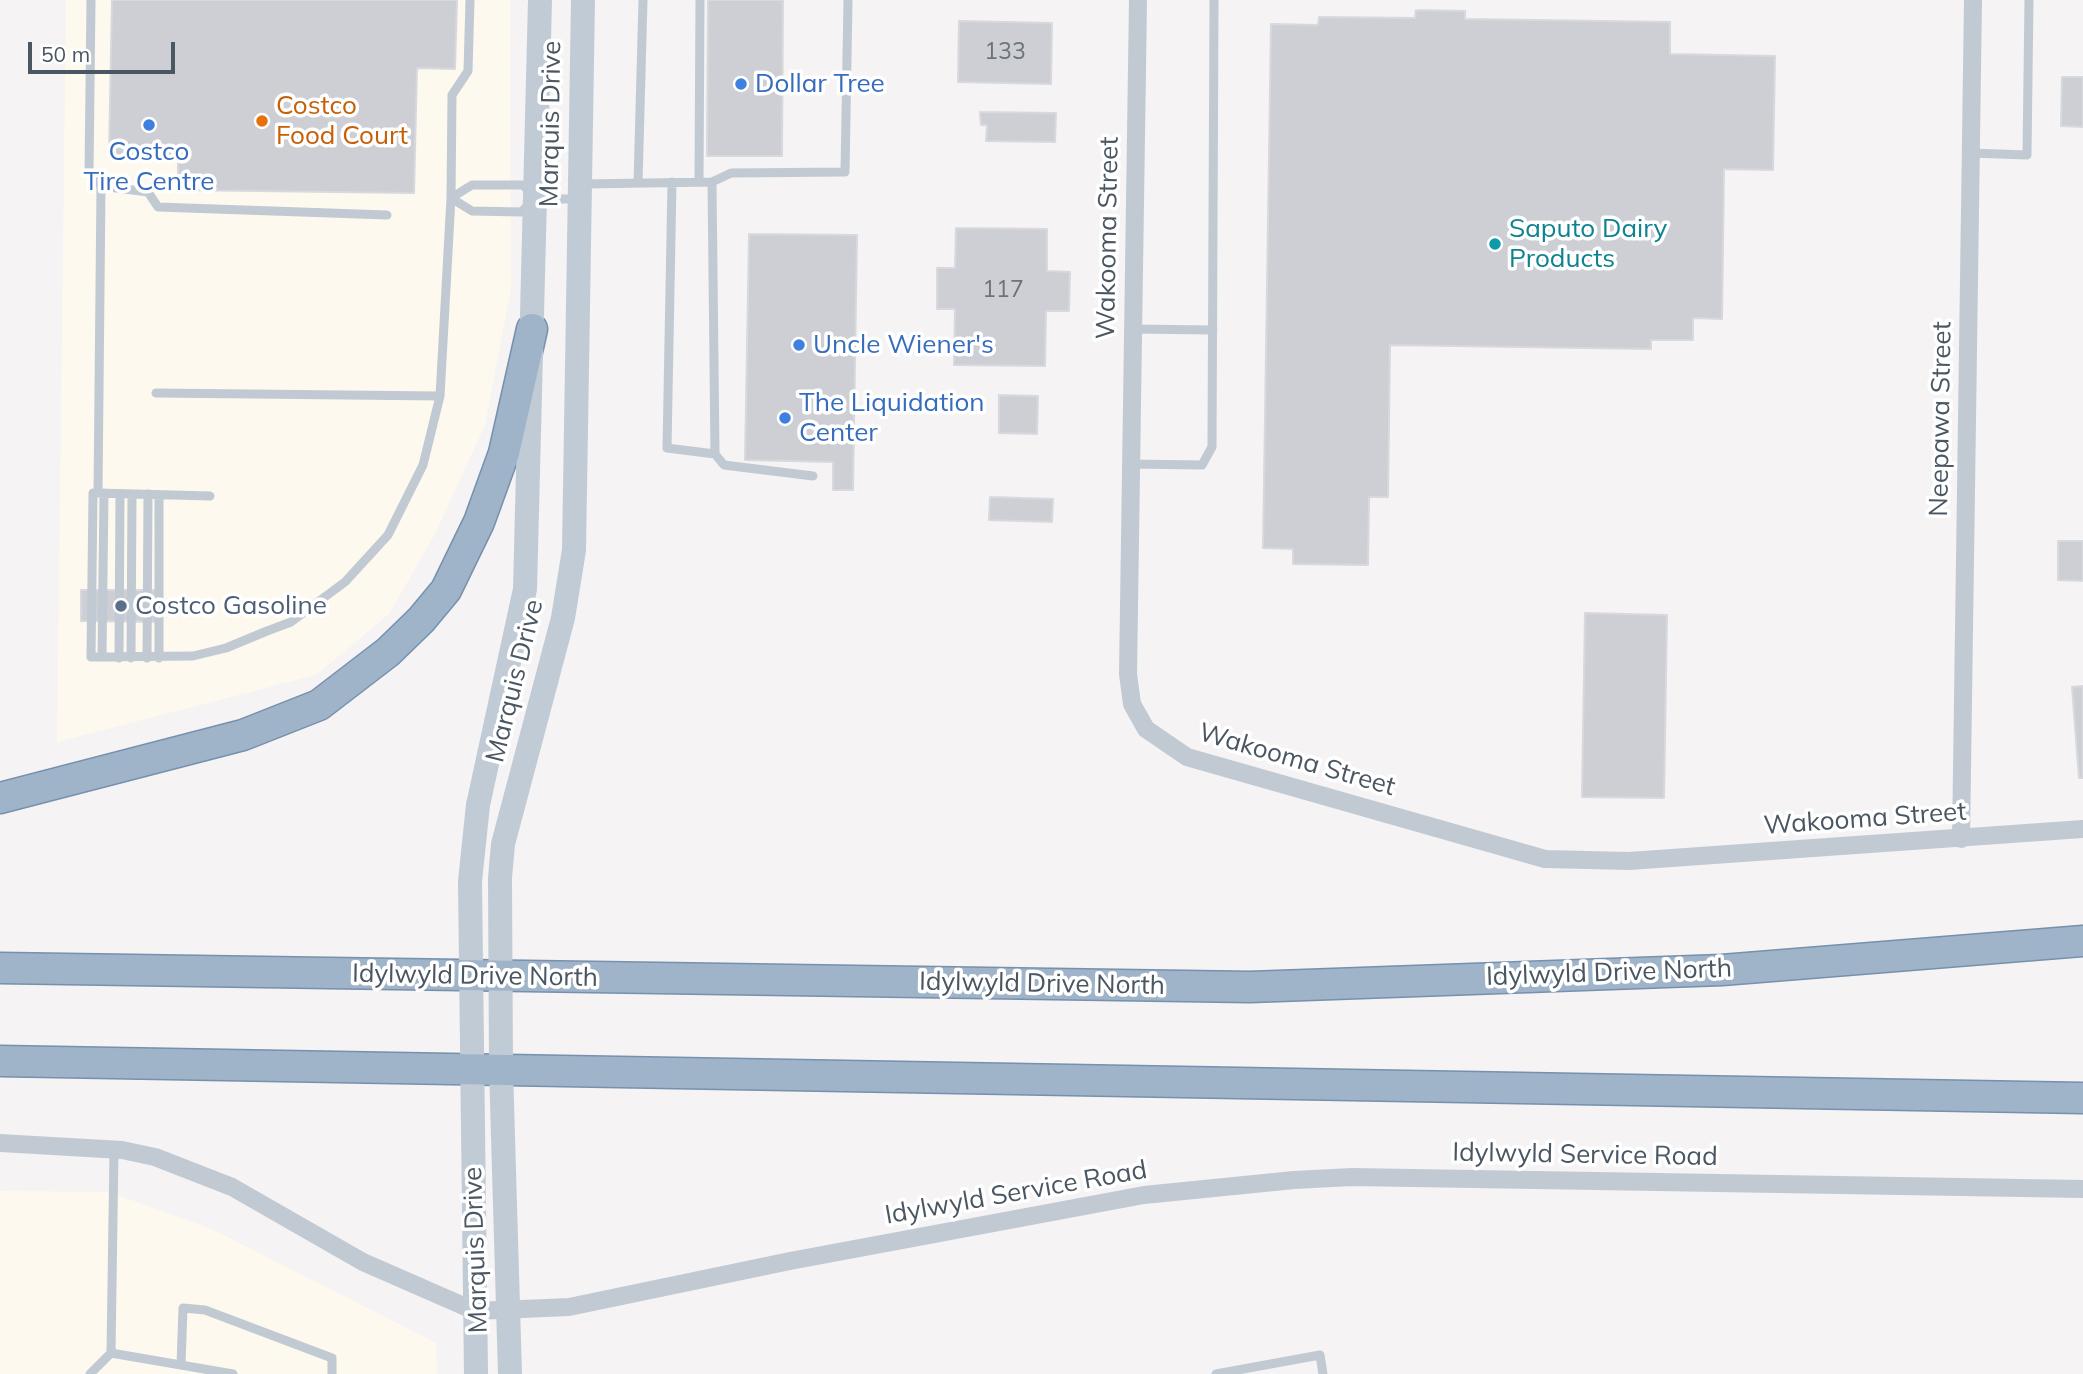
<!DOCTYPE html>
<html>
<head>
<meta charset="utf-8">
<style>
	body { margin:0 }
	#map { position:relative; width:2083px; height:1374px; overflow:hidden; background:#f5f3f3; font-family:Mulish,sans-serif }
	canvas { display:block }
	.scale { position:absolute; left:28px; top:42px; width:147px; height:32px; box-sizing:border-box; border:4px solid #4a5661; border-top:0; padding-left:9px; font-size:21px; line-height:24px; white-space:nowrap; color:#4a5661; -webkit-text-stroke:5px #fff; paint-order:stroke }
</style>
</head>
<body>
<div id="map">
<canvas width="2083" height="1374"></canvas>
<div class="scale">50 m</div>
</div>
<script>
const ctx = document.querySelector('canvas').getContext('2d');
ctx.lineJoin = 'round';
function fillPath(path, color) {
  ctx.fillStyle = color;
  ctx.fill(path, 'evenodd');
}
function poly(rows) {
  const path = new Path2D();
  for (const r of rows) {
    path.moveTo(r[0], r[1]);
    for (let i = 2; i < r.length; i += 2) path.lineTo(r[i], r[i + 1]);
  }
  return path;
}
function stroke(path, color, width, dash) {
  ctx.strokeStyle = color;
  ctx.lineWidth = width;
  ctx.lineCap = dash ? 'butt' : 'round';
  ctx.setLineDash(dash || []);
  ctx.stroke(path);
}
function write(font, color, halo, rows, align = 'center') {
  ctx.font = font + ' Mulish,sans-serif';
  ctx.lineWidth = 7;
  ctx.setLineDash([]);
  ctx.textBaseline = 'middle';
  ctx.strokeStyle = halo;
  ctx.fillStyle = color;
  for (const [text, x, y, turn = 0] of rows) {
    ctx.save();
    ctx.translate(x, y);
    ctx.rotate((+turn || 0) * Math.PI / 180);
    ctx.textAlign = isNaN(turn) ? turn : align;
    if (halo) ctx.strokeText(text, 0, 0);
    ctx.fillText(text, 0, 0);
    ctx.restore();
  }
}
fillPath(poly([
	[66,0,510,0,511,289,485,425,435,534,389,614,316,675,57,742],
	[0,1191,109,1192,214,1230,436,1343,437,1374,0,1374]
]), '#fdf9ef');
const building = poly([
	[112,0,457,0,455,69,417,68,414,193,178,190,178,158,109,157,112,0],
	[708,0,783,0,782,156,707,156,708,0],
	[1416,10,1465,11,1465,19,1670,22,1670,54,1775,56,1773,170,1724,169,1722,319,1693,318,1693,340,1651,340,1651,349,1390,345,1388,497,1369,497,1368,565,1293,564,1293,549,1263,548,1271,24,1318,25,1319,17,1415,18,1416,10],
	[959,21,1052,23,1051,84,958,82,959,21],
	[2062,77,2083,77,2083,127,2061,126,2062,77],
	[980,112,1056,113,1055,142,986,141,987,125,981,125,980,112],
	[956,228,1047,229,1047,271,1070,272,1069,311,1046,311,1045,366,954,365,955,309,937,309,937,268,955,268,956,228],
	[749,234,857,235,853,490,833,490,833,462,745,460,749,234],
	[999,395,1038,396,1037,434,999,433,999,395],
	[990,497,1053,499,1052,522,989,520,990,497],
	[2058,541,2083,541,2083,581,2058,580,2058,541],
	[81,590,161,590,161,622,81,621,81,590],
	[1585,613,1667,615,1664,798,1582,797,1585,613],
	[2083,686,2083,778,2079,778,2072,687,2083,686]
]);
fillPath(building, '#cdcfd5');
stroke(building, '#d7d9de', 2);
const trunk = poly([
	[0,798,243,735,319,705,388,652,421,620,446,590,479,522,504,453,532,329],
	[0,968,1250,987,1722,970,2083,941],
	[0,1061,2083,1098]
]);
stroke(trunk, '#7690ad', 33);
stroke(poly([
	[91,0,89,173,101,186,98,493,210,496],
	[1971,153,2027,155,2029,0],
	[672,182,667,448,715,454,712,182],
	[699,182,700,0],
	[638,183,643,0],
	[583,184,712,182,731,173,845,172,848,0],
	[101,186,148,192,158,207,387,215],
	[451,198,472,211,521,212,535,199,577,199],
	[451,198,472,185,523,185,530,192],
	[1133,329,1213,330],
	[156,393,440,396],
	[715,454,724,465,813,476],
	[1131,464,1202,465,1212,447,1214,0],
	[98,493,93,493,91,657,193,656,226,648,267,631,291,622,345,582,388,535,423,465,440,396,451,198,452,95,468,71,470,0],
	[102,657,104,493],
	[119,658,120,494],
	[131,658,132,494],
	[147,658,148,494],
	[159,658,159,495],
	[114,1150,111,1353,233,1374],
	[181,1365,183,1308,205,1310,332,1358,332,1374],
	[90,1374,111,1353],
	[1216,1374,1320,1355,1323,1374]
]), '#c1cad2', 9);
stroke(poly([
	[1138,0,1128,674,1132,704,1146,729,1187,757,1545,859,1629,861,2083,829],
	[1961,839,1973,0],
	[0,1143,122,1150,155,1157,232,1187,363,1262,475,1311,569,1307,790,1261,1144,1195,1294,1180,1352,1177,2083,1189]
]), '#c1cad2', 18);
stroke(poly([
	[476,1374,470,881,478,805,525,589,540,0],
	[510,1374,501,1069,500,878,503,844,563,618,574,550,583,0]
]), '#c1cbd6', 24);
stroke(trunk, '#9fb4c9', 30);
for (const [x, y, r, color] of [
	[741,84,7,"#3f7fe0"],
	[262,121,7,"#e8710a"],
	[149,125,7,"#3f7fe0"],
	[1495,244,7,"#0f9aa8"],
	[799,345,7,"#3f7fe0"],
	[785,418,7,"#3f7fe0"],
	[121,606,7,"#5c6f8a"]
]) {
  const dot = new Path2D();
  dot.arc(x, y, r, 0, 2 * Math.PI);
  ctx.fillStyle = color;
  ctx.fill(dot);
  stroke(dot, '#fff', 2.5);
}
write('23px', '#6b747e', null, [
	["133",1005,52],
	["117",1003,290]
]);
write('26px', '#366cbe', '#fff', [
	["Dollar Tree",755,84],
	["Costco",149,152,"center"],
	["Tire Centre",149,182,"center"],
	["Uncle Wiener's",813,345],
	["The Liquidation",799,403],
	["Center",799,433]
], 'left');
write('26px', '#c56008', '#fff', [
	["Costco",276,106],
	["Food Court",276,136]
], 'left');
write('26px', '#4a5661', '#fff', [
	["Marquis Drive",551,124,-89],
	["Wakooma Street",1108,238,-89],
	["Neepawa Street",1941,419,-89],
	["Marquis Drive",515,681,-76],
	["Wakooma Street",1297,760,16],
	["Wakooma Street",1865,819,-4],
	["Idylwyld Drive North",1609,973,-2],
	["Idylwyld Drive North",475,976,1],
	["Idylwyld Drive North",1042,984,1],
	["Idylwyld Service Road",1585,1155,1],
	["Idylwyld Service Road",1016,1193,-10],
	["Marquis Drive",476,1250,-92]
]);
write('26px', '#0d838f', '#fff', [
	["Saputo Dairy",1509,229],
	["Products",1509,259]
], 'left');
write('26px', '#4e5e75', '#fff', [
	["Costco Gasoline",135,606]
], 'left');
</script>
</body>
</html>
